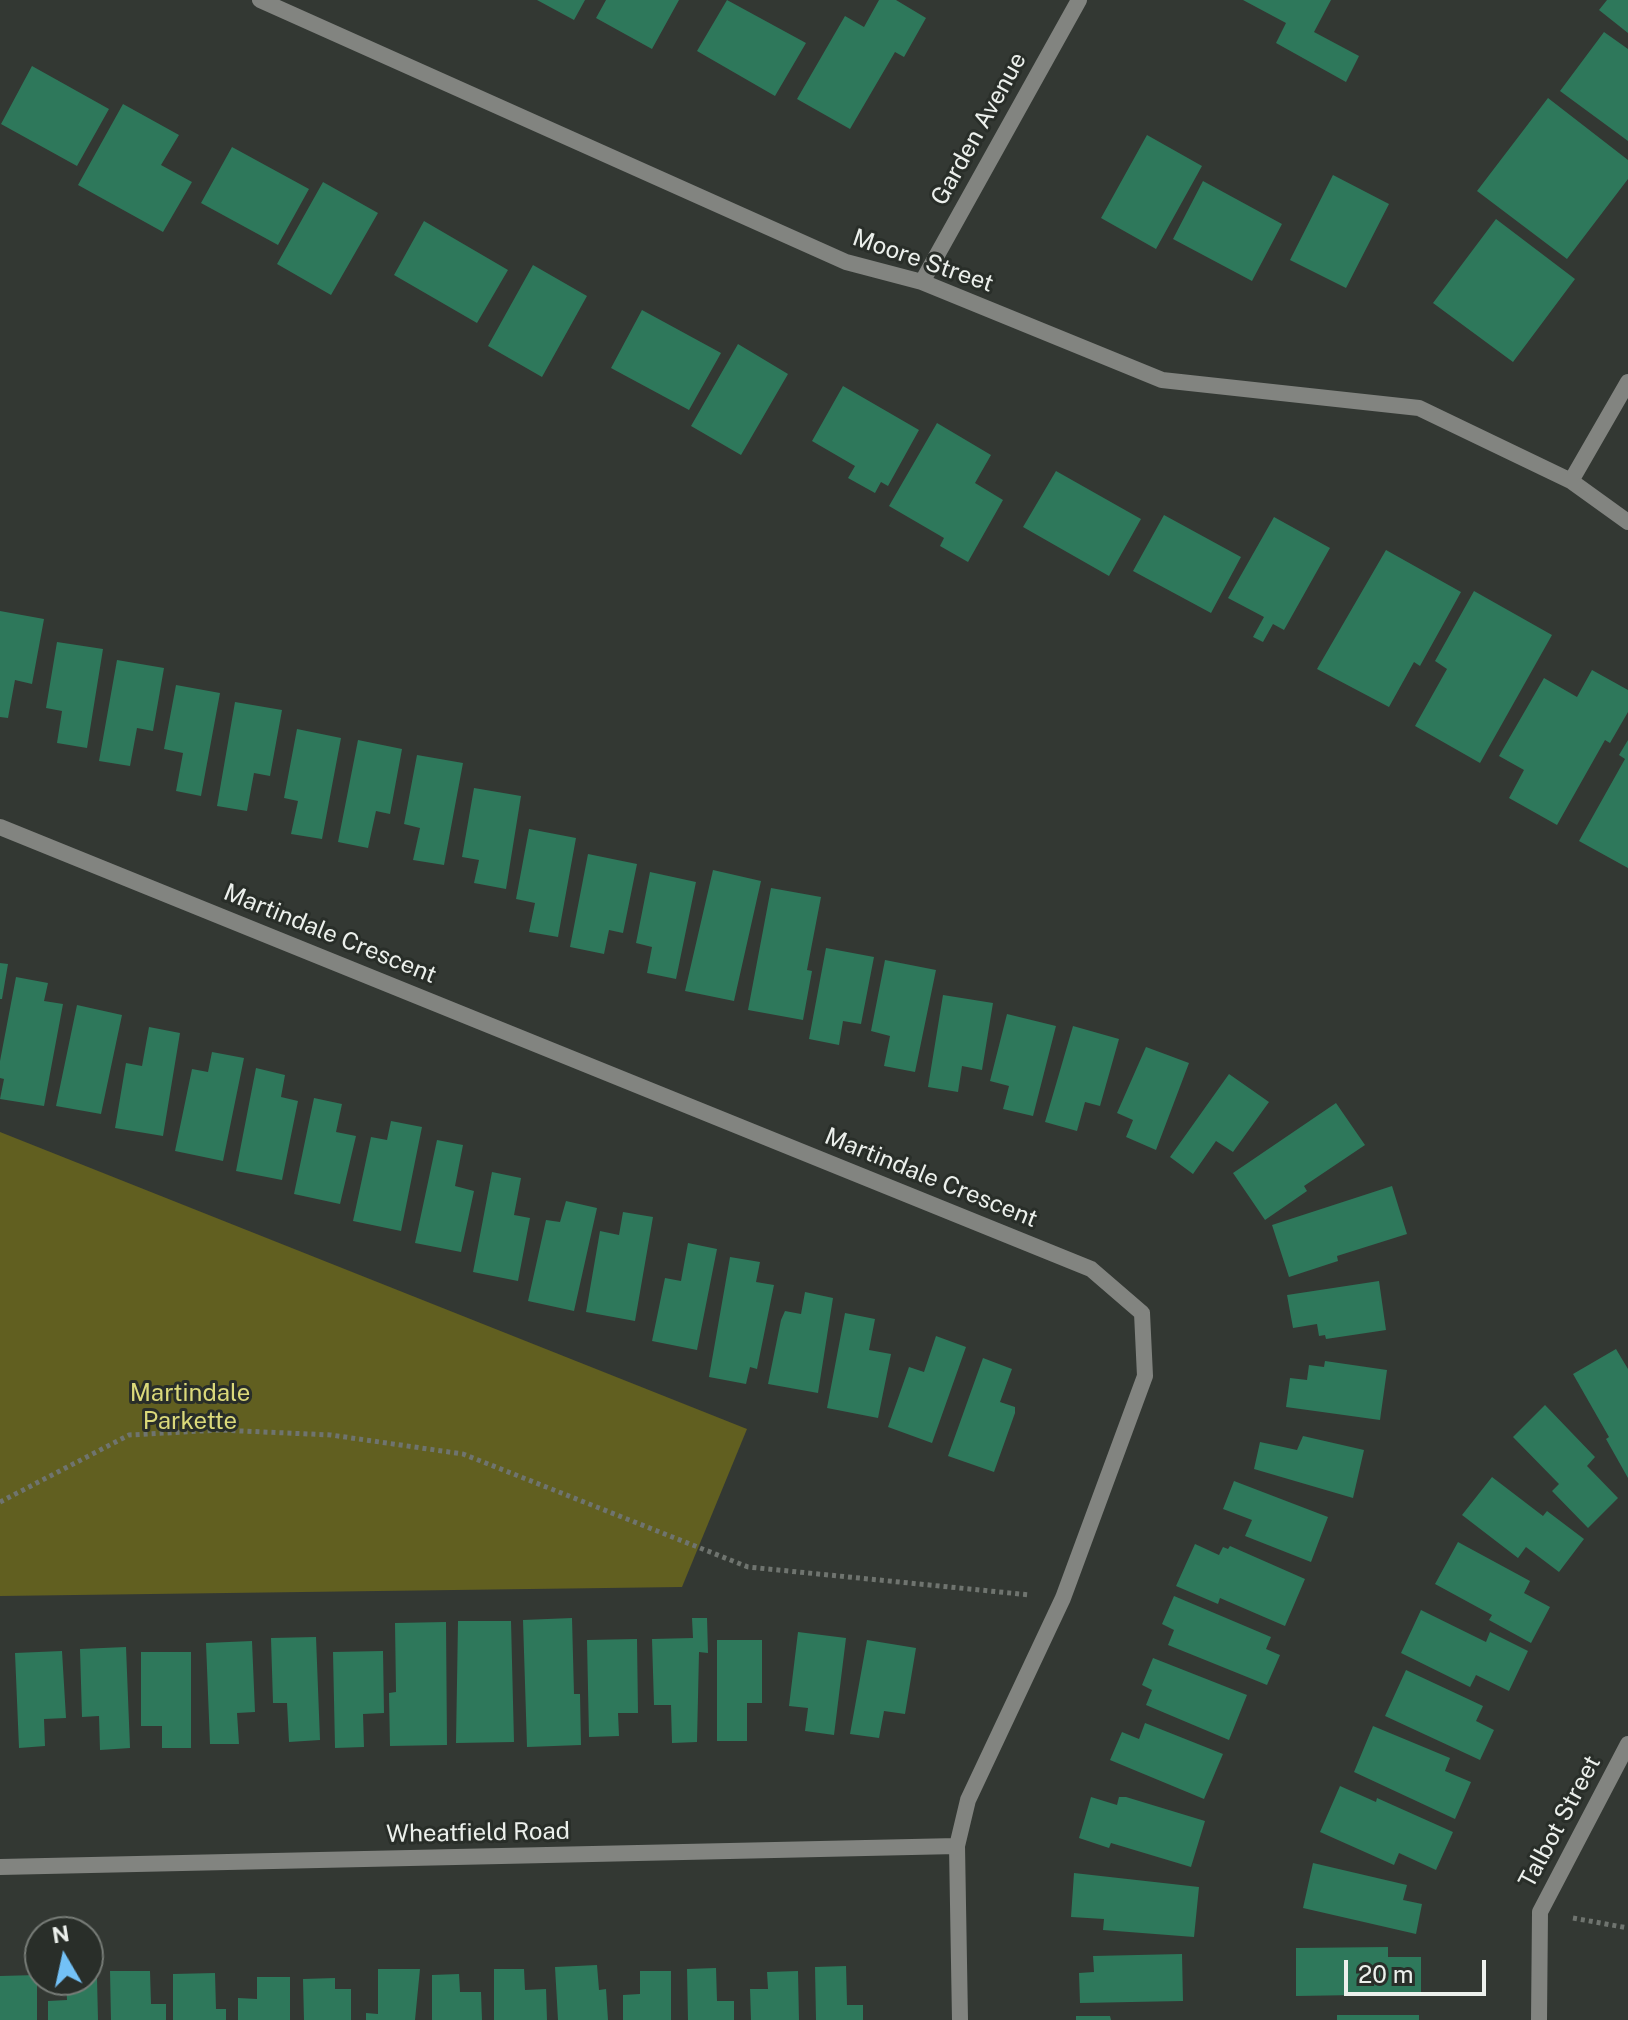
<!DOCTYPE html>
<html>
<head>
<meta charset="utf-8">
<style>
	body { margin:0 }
	#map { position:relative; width:1628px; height:2020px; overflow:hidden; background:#333833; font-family:"Public Sans",sans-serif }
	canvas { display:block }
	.north { position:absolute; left:24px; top:1916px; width:80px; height:80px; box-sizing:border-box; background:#292e29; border:2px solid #777c77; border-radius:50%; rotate:351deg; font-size:22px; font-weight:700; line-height:32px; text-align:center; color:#ecf0ec }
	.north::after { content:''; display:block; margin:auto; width:28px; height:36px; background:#73c1f6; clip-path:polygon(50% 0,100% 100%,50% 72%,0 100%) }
	.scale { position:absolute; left:1344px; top:1960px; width:142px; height:36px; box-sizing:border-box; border:4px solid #ecf0ec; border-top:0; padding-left:10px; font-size:24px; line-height:28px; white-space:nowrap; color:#ecf0ec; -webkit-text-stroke:6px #292e29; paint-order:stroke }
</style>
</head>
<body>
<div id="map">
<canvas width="1628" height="2020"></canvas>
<div class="north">N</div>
<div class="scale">20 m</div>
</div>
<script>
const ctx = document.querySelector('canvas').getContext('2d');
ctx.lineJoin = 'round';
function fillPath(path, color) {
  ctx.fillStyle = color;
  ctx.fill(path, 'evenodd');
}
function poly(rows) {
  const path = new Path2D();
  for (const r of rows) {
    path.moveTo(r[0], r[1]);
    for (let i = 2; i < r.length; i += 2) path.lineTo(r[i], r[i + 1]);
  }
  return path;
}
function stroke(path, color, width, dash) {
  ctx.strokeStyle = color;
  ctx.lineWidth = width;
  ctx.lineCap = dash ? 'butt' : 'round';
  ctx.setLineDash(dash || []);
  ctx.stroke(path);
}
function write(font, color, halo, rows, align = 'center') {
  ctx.font = font + ' "Public Sans",sans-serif';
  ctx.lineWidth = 6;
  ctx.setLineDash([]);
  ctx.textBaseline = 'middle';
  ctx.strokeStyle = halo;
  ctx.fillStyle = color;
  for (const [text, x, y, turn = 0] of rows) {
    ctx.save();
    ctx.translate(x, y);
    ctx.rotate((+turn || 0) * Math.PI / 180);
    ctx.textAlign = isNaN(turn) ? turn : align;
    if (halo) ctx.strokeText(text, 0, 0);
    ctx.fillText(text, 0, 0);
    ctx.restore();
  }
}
fillPath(poly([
	[0,1132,747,1429,682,1587,0,1596]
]), '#615f20');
fillPath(poly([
	[537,0,585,0,574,20],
	[606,0,679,0,652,49,596,18],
	[727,0,806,43,775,96,697,51],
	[879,0,896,0,926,18,904,57,895,52,850,129,797,99,845,16,864,27],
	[1243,0,1331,0,1314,32,1359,56,1346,82,1276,43,1286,23],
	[1607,0,1628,0,1628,33,1599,10],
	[1604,32,1628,49,1628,141,1560,91],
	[32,66,109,109,77,166,1,124],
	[1548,98,1628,160,1628,179,1567,259,1477,191],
	[123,104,179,135,161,165,192,182,163,232,78,185],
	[1147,135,1202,166,1156,249,1101,218],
	[232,147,309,189,278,245,201,203],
	[1333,175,1389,204,1346,288,1290,260],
	[1203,181,1282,224,1252,281,1173,239],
	[323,182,378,213,331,295,277,264],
	[1496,219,1575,279,1513,362,1433,303],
	[424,221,508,270,477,323,394,275],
	[533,265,587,296,542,377,488,346],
	[642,310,721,353,689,410,611,368],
	[738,344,788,374,741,455,691,426],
	[843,386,919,430,888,486,881,482,875,493,848,478,855,466,812,441],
	[937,423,991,455,975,483,1003,500,968,562,940,546,944,538,889,506],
	[1056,471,1141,519,1109,576,1023,527],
	[1164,515,1241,557,1211,613,1133,571],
	[1274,517,1330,548,1284,630,1273,624,1263,642,1253,637,1264,617,1228,598],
	[1386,550,1461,592,1420,666,1414,662,1389,707,1317,669],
	[1474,591,1552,635,1480,763,1415,726,1447,669,1435,661],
	[0,611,44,619,32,684,15,680,8,718,0,717],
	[57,642,103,649,87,748,57,743,62,711,46,708],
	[117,660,164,668,153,731,137,728,130,766,99,761],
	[1592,670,1628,690,1628,712,1610,743,1605,740,1557,825,1509,798,1524,770,1499,756,1544,678,1577,697],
	[176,685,220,693,201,796,176,791,183,753,164,749],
	[235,702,282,710,270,776,254,773,247,811,217,806],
	[297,729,341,738,322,839,291,834,298,801,284,798],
	[358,740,402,749,390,814,376,811,368,848,338,842],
	[1628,740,1628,868,1579,841,1625,759,1619,755],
	[417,755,463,763,444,865,413,860,420,828,404,824],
	[474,788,521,796,506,889,474,883,479,860,462,857],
	[529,829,576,838,558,937,529,932,535,903,516,899],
	[588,854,637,864,623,933,609,930,604,954,570,947],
	[713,870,761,881,734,1001,685,991],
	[650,872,696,882,676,979,647,973,652,947,636,943],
	[771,888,821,897,807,970,812,971,803,1020,748,1010],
	[826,948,874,957,861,1024,843,1021,839,1045,809,1039],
	[885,960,936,970,915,1072,884,1066,890,1036,871,1031],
	[0,963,8,964,2,999,0,999],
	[16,977,48,983,44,1001,63,1004,44,1106,0,1099,4,1079,0,1078,0,1061],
	[943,995,993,1003,982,1070,962,1066,958,1092,928,1087],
	[77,1005,122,1015,101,1114,56,1106],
	[1007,1014,1056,1026,1033,1116,1003,1109,1009,1086,990,1081],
	[1073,1026,1119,1039,1100,1106,1085,1102,1077,1131,1045,1122],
	[149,1027,180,1033,163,1136,115,1128,126,1063,142,1066],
	[1146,1047,1189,1063,1156,1150,1126,1137,1133,1120,1117,1113],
	[212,1052,244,1058,223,1161,175,1151,192,1069,208,1072],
	[256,1068,285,1075,281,1097,298,1101,282,1180,236,1171],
	[1229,1074,1269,1102,1233,1152,1216,1141,1193,1174,1170,1157],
	[314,1098,342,1104,336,1132,356,1136,340,1204,294,1194],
	[1336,1103,1365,1145,1304,1186,1307,1191,1265,1220,1233,1173],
	[391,1121,422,1127,401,1231,353,1221,371,1137,387,1140],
	[437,1140,463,1145,455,1186,474,1191,461,1252,415,1243],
	[492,1172,521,1178,514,1215,530,1218,518,1281,473,1272],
	[1392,1186,1407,1234,1337,1256,1338,1261,1289,1277,1272,1225],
	[566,1201,597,1208,574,1311,528,1301,546,1220,560,1222],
	[623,1212,653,1217,635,1321,586,1312,600,1231,619,1235],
	[688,1243,717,1249,697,1350,652,1341,665,1278,681,1281],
	[730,1257,760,1262,756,1282,774,1285,757,1369,750,1367,746,1384,709,1377],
	[1379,1281,1386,1330,1326,1339,1325,1335,1319,1336,1317,1324,1293,1328,1287,1295],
	[805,1292,833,1298,818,1393,768,1384,781,1320,785,1311,801,1314],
	[845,1313,875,1319,869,1350,891,1354,878,1418,827,1408],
	[936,1336,966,1347,932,1443,888,1427,909,1367,924,1372],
	[1616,1349,1628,1369,1628,1478,1606,1439,1609,1437,1573,1374],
	[983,1358,1012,1369,1000,1402,1015,1407,1015,1413,994,1472,948,1456],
	[1325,1361,1387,1370,1380,1420,1286,1407,1290,1378,1307,1380,1309,1365,1324,1367],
	[1545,1405,1595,1457,1587,1466,1618,1498,1588,1528,1552,1491,1559,1484,1513,1437],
	[1303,1436,1364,1450,1353,1498,1254,1469,1260,1442,1297,1450],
	[1492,1477,1543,1516,1547,1511,1584,1539,1559,1572,1526,1547,1518,1558,1462,1515],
	[1234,1481,1328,1517,1311,1562,1245,1536,1252,1520,1223,1509],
	[1458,1542,1530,1581,1524,1593,1550,1607,1531,1643,1489,1620,1492,1615,1435,1584],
	[1195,1544,1219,1555,1223,1547,1228,1549,1230,1546,1305,1579,1285,1626,1220,1598,1218,1604,1176,1586],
	[1174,1596,1271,1637,1266,1649,1280,1655,1267,1685,1168,1645,1174,1630,1162,1624],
	[1421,1610,1486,1642,1490,1632,1528,1651,1509,1691,1476,1675,1470,1687,1401,1653],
	[572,1618,574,1694,580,1694,581,1745,527,1747,523,1620],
	[692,1618,707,1618,708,1653,699,1652,697,1742,672,1743,671,1705,654,1705,652,1639,693,1638],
	[458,1621,511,1621,514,1742,456,1743],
	[446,1622,447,1745,390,1746,389,1693,396,1692,395,1623],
	[798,1632,846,1638,834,1735,805,1731,808,1708,789,1706],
	[316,1637,320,1740,289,1742,287,1703,273,1703,271,1638],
	[637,1639,638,1713,618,1713,619,1736,589,1737,587,1640],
	[717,1640,762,1640,762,1703,747,1703,747,1741,717,1741],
	[867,1640,916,1648,905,1714,884,1711,879,1738,850,1734],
	[252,1641,255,1712,237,1713,239,1744,210,1744,206,1643],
	[126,1647,130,1748,100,1750,99,1716,82,1717,80,1649],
	[62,1651,66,1718,44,1719,45,1746,19,1748,15,1653],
	[383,1651,384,1713,363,1714,364,1747,335,1748,333,1652],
	[141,1652,191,1652,191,1748,162,1748,162,1726,141,1726],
	[1153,1658,1247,1695,1229,1740,1146,1705,1152,1690,1142,1685],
	[1406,1670,1483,1706,1476,1721,1494,1730,1480,1760,1385,1716],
	[1145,1723,1223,1754,1204,1799,1110,1760,1122,1732,1139,1739],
	[1373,1726,1450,1758,1445,1771,1471,1782,1455,1819,1354,1772],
	[1340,1786,1376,1802,1377,1798,1453,1832,1436,1870,1399,1853,1394,1865,1320,1832],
	[1091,1797,1117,1805,1119,1797,1126,1797,1205,1821,1191,1867,1111,1843,1109,1848,1079,1838],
	[1313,1863,1407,1885,1403,1900,1422,1904,1416,1934,1303,1908],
	[1074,1873,1199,1887,1194,1937,1103,1930,1104,1919,1071,1917],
	[1388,1947,1388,1957,1421,1957,1421,1994,1296,1996,1296,1948],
	[1182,1954,1183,2001,1080,2003,1079,1973,1094,1972,1093,1956],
	[597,1965,599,1990,606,1989,608,2020,558,2020,555,1967],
	[846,1966,847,2005,863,2005,863,2020,816,2020,815,1967],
	[716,1968,717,2001,734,2001,734,2020,688,2020,687,1969],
	[378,1969,420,1969,415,2020,366,2020,366,2013,378,2014],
	[494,1969,524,1969,525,1990,546,1989,547,2020,494,2020],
	[110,1971,150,1971,151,2004,166,2004,166,2020,111,2020],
	[640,1971,671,1971,671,2020,623,2020,623,1995,640,1994],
	[798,1971,799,2020,751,2020,750,1989,768,1989,767,1972],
	[215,1973,216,2009,226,2009,226,2020,173,2020,173,1974],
	[459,1974,460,1992,481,1992,482,2020,432,2020,432,1975],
	[37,1975,37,2020,0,2020,0,1976],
	[257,1977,290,1977,290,2020,238,2020,238,1998,257,1999],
	[88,1978,97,1978,98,2020,48,2020,48,2001,67,2000,66,1980],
	[335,1978,335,1989,351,1989,351,2020,304,2020,303,1979],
	[1337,2015,1419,2015,1419,2020,1337,2020],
	[1076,2016,1110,2016,1111,2020,1076,2020]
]), '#2e785b');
stroke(poly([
	[0,1502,129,1435,220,1430,331,1435,463,1454,748,1567,1030,1595],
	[1573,1918,1628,1928]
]), '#6f746f', 5, [4, 4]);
stroke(poly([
	[260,0,846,262,922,282,1162,380,1419,408,1571,481,1628,522],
	[922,282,1079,0],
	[1571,481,1628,382],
	[0,827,1091,1269,1142,1313,1145,1376,1063,1598,968,1800,957,1846,960,2020],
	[0,1867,957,1846],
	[1539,2020,1540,1912,1628,1744]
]), '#828480', 16);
write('24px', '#ecf0ec', '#292e29', [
	["Garden Avenue",979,129,-61],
	["Moore Street",923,261,19],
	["Martindale Crescent",330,934,22],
	["Martindale Crescent",931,1178,22],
	["Talbot Street",1560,1822,-62],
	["Wheatfield Road",478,1833,-1]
]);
write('24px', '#dbd97a', '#292e29', [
	["Martindale",190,1394],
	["Parkette",190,1422]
]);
</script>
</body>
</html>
